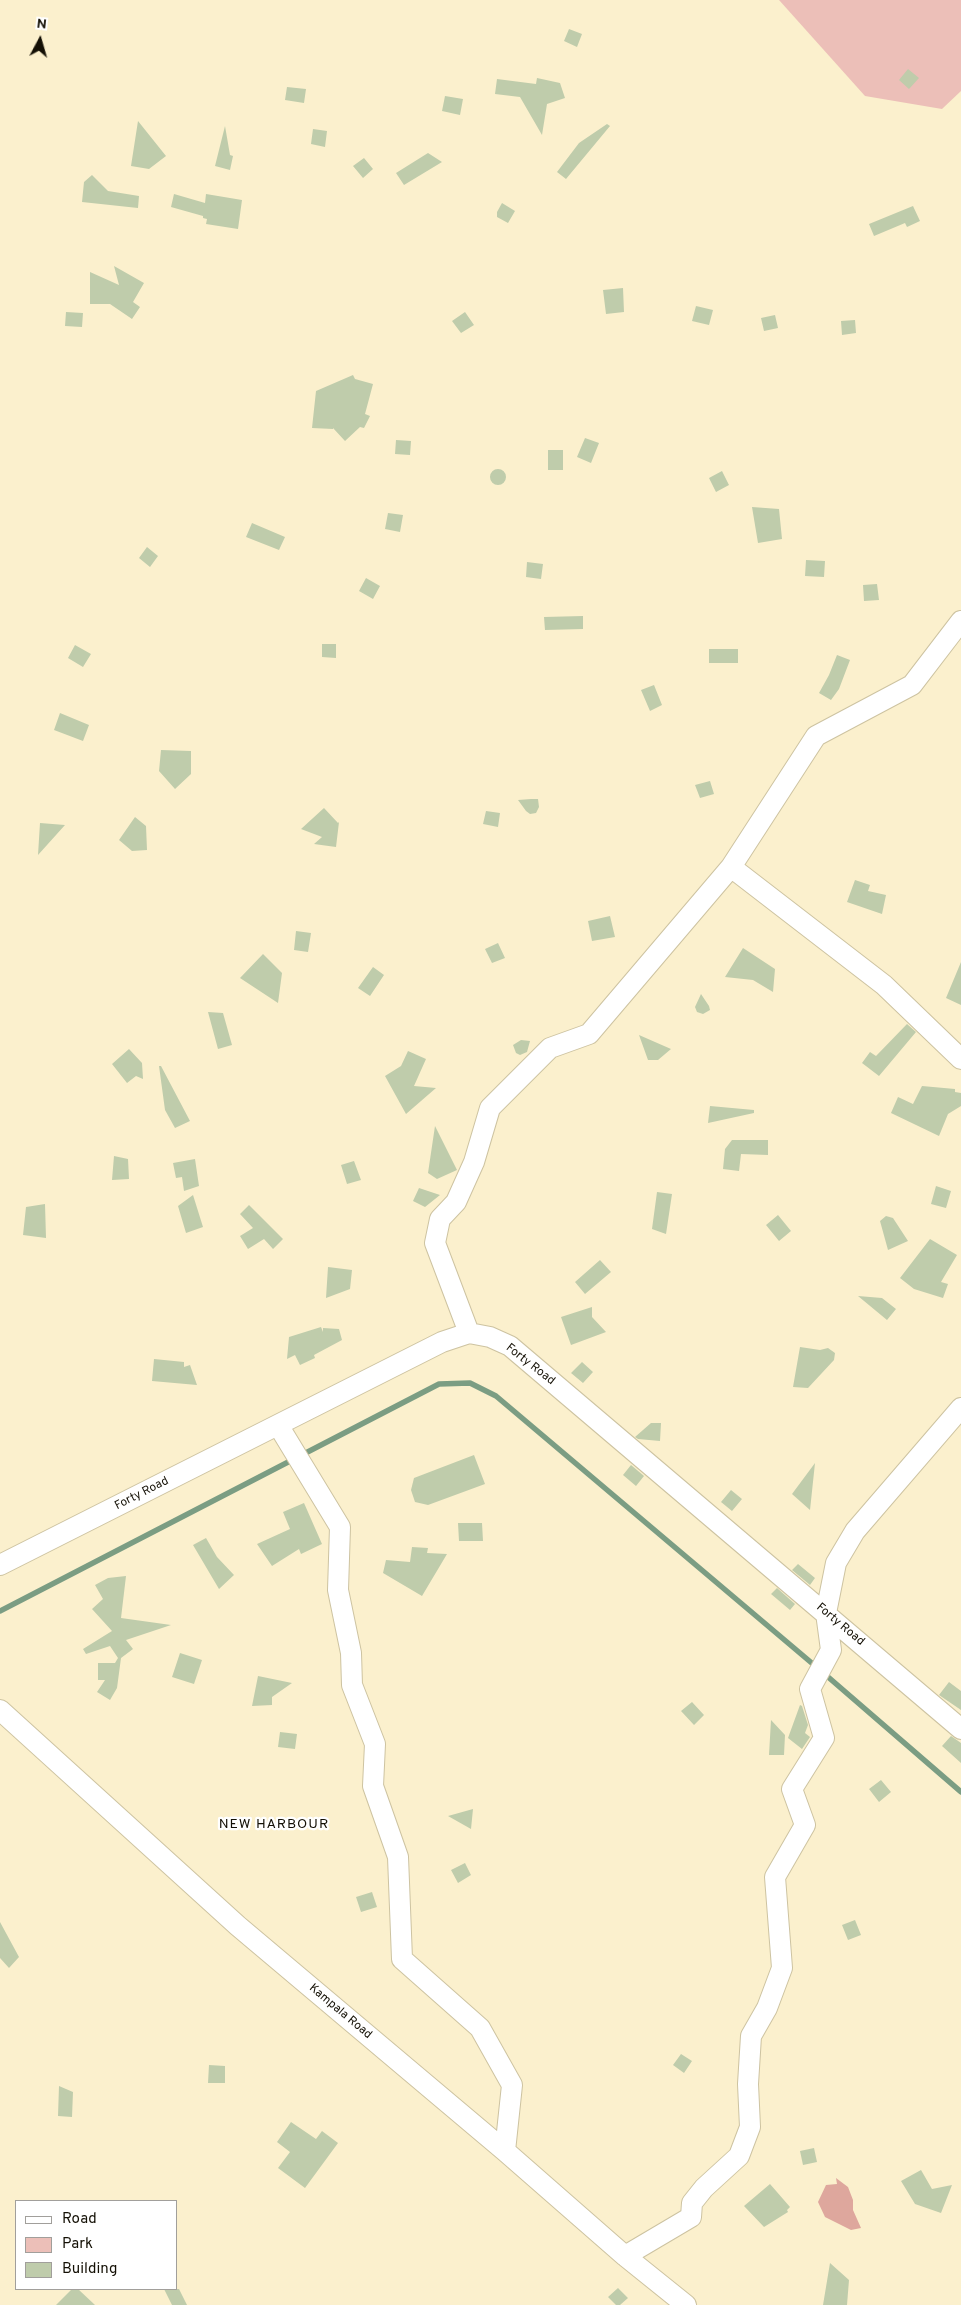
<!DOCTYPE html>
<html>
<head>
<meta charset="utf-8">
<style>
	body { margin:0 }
	#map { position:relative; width:961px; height:2305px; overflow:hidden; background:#fbf0cd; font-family:Overpass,sans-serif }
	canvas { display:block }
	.legend { position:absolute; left:15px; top:2200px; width:162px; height:90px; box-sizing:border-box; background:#fff; border:1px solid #a19f9b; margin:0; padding:6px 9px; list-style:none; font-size:15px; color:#141005 }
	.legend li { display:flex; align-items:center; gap:10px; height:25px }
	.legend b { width:25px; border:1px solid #a19f9b }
	.north { position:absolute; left:15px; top:15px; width:50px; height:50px; -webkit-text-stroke:4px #fff; paint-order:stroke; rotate:6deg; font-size:14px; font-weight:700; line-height:20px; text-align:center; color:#141005 }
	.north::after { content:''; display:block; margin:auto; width:18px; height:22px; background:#141005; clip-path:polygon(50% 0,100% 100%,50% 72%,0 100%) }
</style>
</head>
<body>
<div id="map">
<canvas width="961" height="2305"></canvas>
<ul class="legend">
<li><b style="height:6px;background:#fff"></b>Road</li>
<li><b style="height:14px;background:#ecbfb8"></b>Park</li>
<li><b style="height:14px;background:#bfccab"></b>Building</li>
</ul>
<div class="north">N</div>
</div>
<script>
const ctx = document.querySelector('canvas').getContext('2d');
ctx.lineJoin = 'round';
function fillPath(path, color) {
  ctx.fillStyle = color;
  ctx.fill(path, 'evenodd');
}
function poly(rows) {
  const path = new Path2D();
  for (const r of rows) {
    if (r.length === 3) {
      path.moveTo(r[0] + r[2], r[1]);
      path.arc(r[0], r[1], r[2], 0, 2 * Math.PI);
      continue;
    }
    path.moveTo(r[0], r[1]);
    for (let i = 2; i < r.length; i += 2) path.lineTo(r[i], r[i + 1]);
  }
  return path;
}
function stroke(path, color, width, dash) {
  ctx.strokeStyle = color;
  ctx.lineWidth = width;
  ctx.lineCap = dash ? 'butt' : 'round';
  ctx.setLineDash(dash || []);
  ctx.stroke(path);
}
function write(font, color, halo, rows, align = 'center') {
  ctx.font = font + ' Overpass,sans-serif';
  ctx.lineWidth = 4.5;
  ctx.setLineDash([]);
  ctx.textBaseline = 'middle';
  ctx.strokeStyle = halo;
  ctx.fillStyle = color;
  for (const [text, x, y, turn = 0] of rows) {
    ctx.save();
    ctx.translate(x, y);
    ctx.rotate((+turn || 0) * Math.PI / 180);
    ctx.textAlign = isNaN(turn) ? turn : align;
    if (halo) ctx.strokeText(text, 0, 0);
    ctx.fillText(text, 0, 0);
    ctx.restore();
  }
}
fillPath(poly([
	[779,0,961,0,961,91,942,109,865,96]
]), '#ecbfb8');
fillPath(poly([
	[836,2178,848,2187,853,2200,853,2210,861,2228,851,2230,825,2217,818,2202,826,2185,837,2184]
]), '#dea79d');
stroke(poly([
	[0,1611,439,1384,470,1383,496,1396,820,1670,961,1792]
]), '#7b9d83', 5.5);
fillPath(poly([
	[569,29,582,34,577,47,564,41],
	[908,69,919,78,909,89,899,80],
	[537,78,560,83,565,98,547,104,542,135,520,97,495,94,497,79,536,84],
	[287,87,306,89,304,103,285,100],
	[445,96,463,99,460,115,442,111],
	[138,121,166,156,149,169,131,166],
	[607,124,610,126,566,179,557,172,579,143],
	[225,126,230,155,233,156,230,170,215,166],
	[313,129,327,131,325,147,311,144],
	[428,153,442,162,404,185,396,173],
	[364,158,373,169,363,178,353,166],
	[92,175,108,191,139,196,138,208,82,202,84,182],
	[174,194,205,203,206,194,242,200,238,229,206,224,207,219,203,218,203,216,171,207],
	[502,203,515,211,508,223,497,217,497,212],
	[913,206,920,221,907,227,905,223,874,236,869,224],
	[114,266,144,283,133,302,140,307,132,319,110,304,90,304,90,272,119,285],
	[623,288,624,312,606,314,603,290],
	[696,306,713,310,709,325,692,321],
	[66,312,83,313,82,327,65,326],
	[465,312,474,325,461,333,452,321],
	[775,315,778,328,764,331,761,318],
	[855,320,856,333,842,335,841,321],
	[353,375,355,379,373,384,365,414,370,416,364,428,360,427,345,441,333,428,333,429,312,428,316,391],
	[585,438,599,443,591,463,577,457],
	[396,440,411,441,410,455,395,454],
	[548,450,563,450,563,470,548,470],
	[498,477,8],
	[722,471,729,485,716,492,709,478],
	[752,507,779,509,782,539,758,543],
	[388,513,403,515,400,532,385,529],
	[252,523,285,537,279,550,246,537],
	[147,547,158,556,150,567,139,558],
	[806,560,825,561,824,577,805,576],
	[527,562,543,564,541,579,526,577],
	[366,578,380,586,373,599,359,591],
	[877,584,879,600,864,601,863,585],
	[583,616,583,629,545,630,544,617],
	[322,644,336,644,336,658,322,657],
	[75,645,91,654,83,667,68,658],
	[709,649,738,649,738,663,709,663],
	[837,655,850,660,839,689,831,700,819,693,829,675],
	[654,685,662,705,650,711,641,690],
	[60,713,89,725,83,741,54,730],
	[161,750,191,751,191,774,175,789,159,771],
	[710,781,714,794,700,798,695,785],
	[531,799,538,799,539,807,536,813,530,814,526,811,518,800],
	[324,808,338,823,339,822,336,847,314,844,322,837,301,829],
	[486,811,500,813,498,827,483,824],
	[135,817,146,826,147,850,132,851,119,840],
	[40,823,65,825,38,855],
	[855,880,870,885,868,891,886,895,882,914,847,902],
	[610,916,615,937,592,941,588,921],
	[296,931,311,933,308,952,294,950],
	[498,943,505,958,492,963,485,949],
	[743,948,775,969,773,992,753,980,725,977],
	[263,954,282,973,278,1003,240,978],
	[961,962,961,1005,946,998],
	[373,967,384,975,370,996,358,988],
	[701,994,709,1006,710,1010,703,1014,697,1012,695,1007],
	[208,1012,223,1013,232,1045,218,1049],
	[907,1024,916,1032,879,1076,862,1063,870,1052,876,1056],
	[639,1035,671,1049,658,1060,648,1060],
	[521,1040,530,1041,527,1052,520,1055,516,1053,513,1045],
	[129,1049,142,1063,143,1079,136,1076,127,1083,112,1064],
	[408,1051,426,1059,414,1086,436,1088,406,1114,385,1076,401,1066],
	[159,1066,161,1066,190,1121,175,1128,165,1110],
	[922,1086,955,1089,955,1092,961,1093,961,1106,948,1114,939,1136,891,1113,898,1097,913,1104],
	[710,1106,754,1110,754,1113,708,1123],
	[435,1126,457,1170,437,1179,428,1173],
	[732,1140,768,1140,768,1155,741,1154,739,1171,723,1169,725,1149],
	[114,1156,128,1159,129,1179,112,1180],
	[195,1159,199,1186,184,1191,182,1177,176,1178,173,1163],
	[354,1161,361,1180,347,1184,341,1165],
	[936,1186,951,1191,946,1208,931,1204],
	[419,1188,440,1195,425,1207,413,1201],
	[657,1192,672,1194,666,1234,652,1229],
	[193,1195,203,1227,186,1233,178,1206],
	[45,1204,46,1238,23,1235,26,1207],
	[249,1205,283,1239,273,1249,264,1239,248,1249,240,1236,253,1228,240,1214],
	[778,1215,791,1231,779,1241,766,1225],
	[886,1216,893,1218,908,1241,888,1250,880,1221],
	[930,1239,957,1255,941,1282,948,1284,943,1298,914,1289,900,1278],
	[600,1260,611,1272,585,1294,575,1282],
	[328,1267,352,1270,350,1289,326,1298],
	[858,1296,882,1298,896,1309,887,1320],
	[592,1307,592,1317,606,1332,571,1345,561,1317],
	[321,1327,323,1332,323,1328,339,1329,342,1340,314,1355,315,1358,300,1365,295,1355,287,1359,289,1337],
	[800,1347,820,1350,828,1348,835,1353,834,1360,808,1388,793,1387],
	[154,1359,184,1362,184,1367,190,1365,197,1385,152,1381],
	[582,1362,593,1372,583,1383,571,1373],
	[651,1423,661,1423,660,1441,638,1439,635,1437],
	[474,1455,485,1484,428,1505,415,1502,411,1490,414,1478],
	[815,1463,810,1510,792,1494],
	[631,1465,644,1476,636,1486,623,1475],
	[731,1490,742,1499,732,1511,721,1502],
	[304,1503,322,1544,301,1554,299,1549,272,1566,257,1544,290,1529,283,1512],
	[458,1523,482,1523,483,1541,459,1541],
	[206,1538,217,1557,234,1575,219,1589,193,1545],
	[412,1547,428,1548,427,1553,447,1554,422,1596,383,1573,386,1560,410,1562],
	[798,1564,815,1578,810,1585,792,1570],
	[126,1576,121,1618,171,1625,126,1640,133,1649,121,1658,117,1688,110,1700,97,1692,105,1680,98,1680,98,1663,115,1663,118,1658,110,1646,86,1654,83,1649,112,1631,92,1609,103,1599,95,1585,108,1578],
	[777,1588,795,1604,790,1610,771,1594],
	[180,1653,202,1660,194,1684,172,1677],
	[258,1676,292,1683,272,1697,272,1705,252,1706],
	[949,1682,961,1691,961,1710,939,1695],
	[692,1702,704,1715,694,1725,681,1711],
	[800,1705,802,1706,808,1725,805,1733,810,1737,802,1749,788,1738],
	[771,1720,785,1735,784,1755,769,1755],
	[280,1732,297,1734,295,1749,278,1747],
	[951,1736,961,1743,961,1763,942,1746],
	[881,1780,891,1792,879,1802,869,1789],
	[473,1809,471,1829,448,1816],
	[465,1863,471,1875,458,1883,451,1870],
	[372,1892,377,1907,361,1912,356,1897],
	[855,1920,861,1935,848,1940,842,1925],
	[0,1922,19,1957,9,1968,0,1958],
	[681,2054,692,2061,684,2073,673,2065],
	[209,2065,225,2066,225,2083,208,2083],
	[59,2086,73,2092,72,2117,58,2116],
	[291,2122,316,2139,322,2131,338,2143,305,2188,278,2168,290,2152,277,2142],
	[814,2148,817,2162,803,2165,800,2151],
	[921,2170,932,2189,952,2185,941,2213,915,2204,901,2181],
	[770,2184,790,2207,787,2210,788,2212,764,2227,744,2206],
	[830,2263,849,2280,847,2305,823,2305],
	[618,2288,628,2298,620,2305,616,2305,608,2297],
	[72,2289,78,2289,95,2305,56,2305],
	[164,2289,179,2289,187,2305,172,2305]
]), '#bfccab');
const minor = poly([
	[731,867,884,985,961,1059],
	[469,1333,435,1243,440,1219,456,1202,474,1162,490,1108,550,1048,589,1034,731,867,816,736,912,685,961,621],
	[278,1425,340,1527,338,1590,351,1653,352,1685,375,1744,373,1786,398,1857,402,1959,480,2028,512,2085,505,2151],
	[0,1565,442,1342,469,1333,490,1337,510,1346,961,1729],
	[0,1710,238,1926,505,2151,625,2256,686,2305],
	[625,2256,691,2217,692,2203,704,2188,739,2156,750,2127,748,2084,751,2036,767,2008,782,1968,775,1877,805,1825,792,1789,824,1738,810,1689,831,1650,826,1613,836,1563,855,1531,961,1408]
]);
stroke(minor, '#cdc3a1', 22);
stroke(minor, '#fff', 20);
write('12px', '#141005', '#fff', [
	["Forty Road",530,1365,38],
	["Forty Road",142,1494,-27],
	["Forty Road",840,1625,40],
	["Kampala Road",340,2012,40]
]);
ctx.letterSpacing = '1px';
write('14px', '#141005', '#fff', [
	["NEW HARBOUR",274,1825]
]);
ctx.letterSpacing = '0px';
</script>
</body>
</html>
